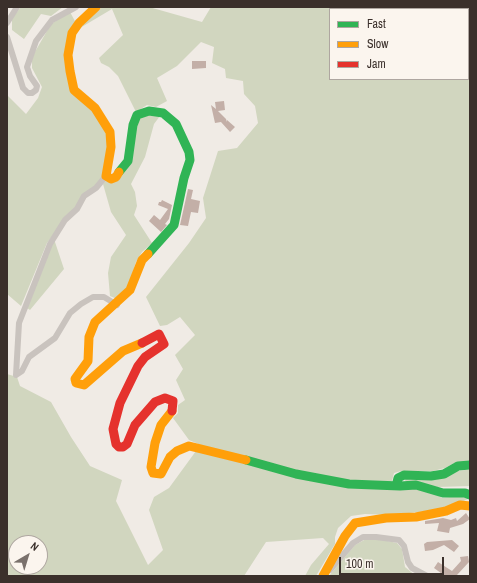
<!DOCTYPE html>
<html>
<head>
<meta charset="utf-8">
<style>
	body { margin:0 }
	#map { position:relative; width:477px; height:583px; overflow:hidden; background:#f0ebe5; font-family:"Archivo Narrow",sans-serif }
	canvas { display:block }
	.frame { position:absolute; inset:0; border:8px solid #3b302b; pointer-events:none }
	.legend { position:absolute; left:329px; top:8px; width:140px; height:72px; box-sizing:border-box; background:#fbf5ee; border:1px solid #aea6a0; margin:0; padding:5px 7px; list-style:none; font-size:12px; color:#3b302b }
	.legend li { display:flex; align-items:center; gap:8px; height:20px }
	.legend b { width:20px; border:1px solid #aea6a0 }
	.north { position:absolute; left:8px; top:535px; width:40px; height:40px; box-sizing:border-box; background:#fbf5ee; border:1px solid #aea6a0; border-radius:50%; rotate:38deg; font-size:11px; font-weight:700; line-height:16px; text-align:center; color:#3b302b }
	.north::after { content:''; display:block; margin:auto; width:14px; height:18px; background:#7a716c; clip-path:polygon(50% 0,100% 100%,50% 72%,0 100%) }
	.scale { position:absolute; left:339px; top:557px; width:105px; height:18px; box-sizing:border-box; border:2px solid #3b302b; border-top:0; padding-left:5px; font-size:12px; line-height:14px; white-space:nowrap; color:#3b302b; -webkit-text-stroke:3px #fbf5ee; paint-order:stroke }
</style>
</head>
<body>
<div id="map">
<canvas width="477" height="583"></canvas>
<div class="frame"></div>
<ul class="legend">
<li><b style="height:5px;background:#30b455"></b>Fast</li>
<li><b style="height:5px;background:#ff9f0a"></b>Slow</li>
<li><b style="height:5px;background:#e5322d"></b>Jam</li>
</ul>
<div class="north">N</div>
<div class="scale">100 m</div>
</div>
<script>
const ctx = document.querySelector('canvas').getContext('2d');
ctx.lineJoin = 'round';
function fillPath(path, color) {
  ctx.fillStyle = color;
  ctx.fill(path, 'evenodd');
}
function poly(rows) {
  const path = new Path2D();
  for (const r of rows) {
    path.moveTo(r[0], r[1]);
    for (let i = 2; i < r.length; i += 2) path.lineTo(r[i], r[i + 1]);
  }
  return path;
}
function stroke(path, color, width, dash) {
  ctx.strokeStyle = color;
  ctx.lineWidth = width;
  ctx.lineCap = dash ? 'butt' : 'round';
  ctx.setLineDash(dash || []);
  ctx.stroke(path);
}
fillPath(poly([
	[21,7,63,7,51,16,41,14,24,39,12,30,12,18],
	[103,7,149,7,202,22,211,7,470,7,470,462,454,463,445,468,433,471,401,471,394,473,392,481,389,483,349,481,297,471,210,449,189,440,173,418,178,413,178,405,185,400,176,380,183,369,175,355,195,335,180,317,167,325,160,326,146,297,189,243,206,218,203,198,218,151,237,148,258,123,255,106,244,94,243,81,226,78,225,69,212,63,214,47,201,42,177,66,157,78,167,101,156,107,147,105,136,112,118,76,109,67,101,63,99,58,123,35,112,9,80,28,96,11],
	[330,9,468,9,468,79,330,79],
	[70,12,76,23,68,78,96,113,108,138,108,149,101,181,76,207,47,243,21,306,7,294,7,95,26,114,38,98,42,87,32,68,32,57,51,24],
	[144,113,160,116,154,124,145,157,131,184,135,192,137,206,134,215,152,243,142,252,136,262,128,287,117,299,110,296,108,273,111,257,126,235,111,212,103,184,107,179,118,179,140,116],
	[54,239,64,269,30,310,27,308],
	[7,374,17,377,20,386,51,402,71,437,90,466,122,480,116,501,148,565,163,550,149,510,154,497,169,488,196,451,296,476,432,491,442,498,465,495,470,498,446,509,392,515,365,514,351,516,338,528,335,537,335,544,316,576,305,576,311,565,329,544,323,538,266,542,244,576,7,576],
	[16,543,40,543,40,567,16,567],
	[465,470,470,470,470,486,438,487,407,484,405,480,409,477],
	[366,539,378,539,397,543,402,549,405,567,416,576,329,576,355,545]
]), '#d1d6bf');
fillPath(poly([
	[192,61,206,61,206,68,192,69],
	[224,101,225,110,218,111,226,119,227,122,227,120,235,127,230,132,221,122,215,123,211,105,216,109,215,102],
	[188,189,193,190,191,199,200,201,198,213,191,212,188,226,180,225],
	[162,200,172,205,169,219,165,224,167,225,161,232,149,221,154,215,160,220,168,209,158,205,159,202,161,202],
	[466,513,470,519,463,524,450,528,449,533,437,531,439,523,425,524,425,521,443,518,451,520,456,518,457,521],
	[452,540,459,546,454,552,444,545,433,550,425,551,424,544,427,542],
	[468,556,469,562,457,575,459,576,445,576,434,568,438,562,452,571,461,561,460,557]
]), '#c3afa7');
stroke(poly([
	[7,23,17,7],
	[7,37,23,88,28,93,32,93,36,90,37,86,30,76,27,67,36,41,52,20,76,7],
	[106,176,96,188,84,196,77,209,65,220,50,244,19,323,16,375,22,371,29,357,55,338,70,313,81,304,93,297,104,297,117,305],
	[330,570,353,543,363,537,376,537,399,540,404,546,408,562,412,568,427,576]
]), '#c9c3be', 6);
stroke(poly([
	[119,172,128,161,133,125,137,115,149,111,163,113,176,124,189,152,190,160,184,178,174,225,148,254],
	[246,460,296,474,349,484,400,486],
	[470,465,458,466,444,474,431,476,404,475,398,478,397,482,400,486,416,485,443,493,465,493,470,495]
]), '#30b455', 9);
stroke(poly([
	[96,7,79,23,72,33,68,55,70,71,74,90,95,108,110,132,111,147,106,176,111,179,116,177,119,172],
	[142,343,123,351,84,385,76,383,75,379,88,361,89,337,95,322,130,290,142,260,148,254],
	[172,411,161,425,155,443,151,467,153,473,161,474,170,457,177,451,189,446,246,460],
	[323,576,345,536,355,523,386,518,416,517,446,511,460,505,470,506]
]), '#ff9f0a', 9);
stroke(poly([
	[142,343,159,334,164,344,145,357,138,366,120,403,113,429,116,444,119,447,123,447,127,444,135,425,155,402,165,398,173,401,172,411]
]), '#e5322d', 9);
</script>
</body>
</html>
